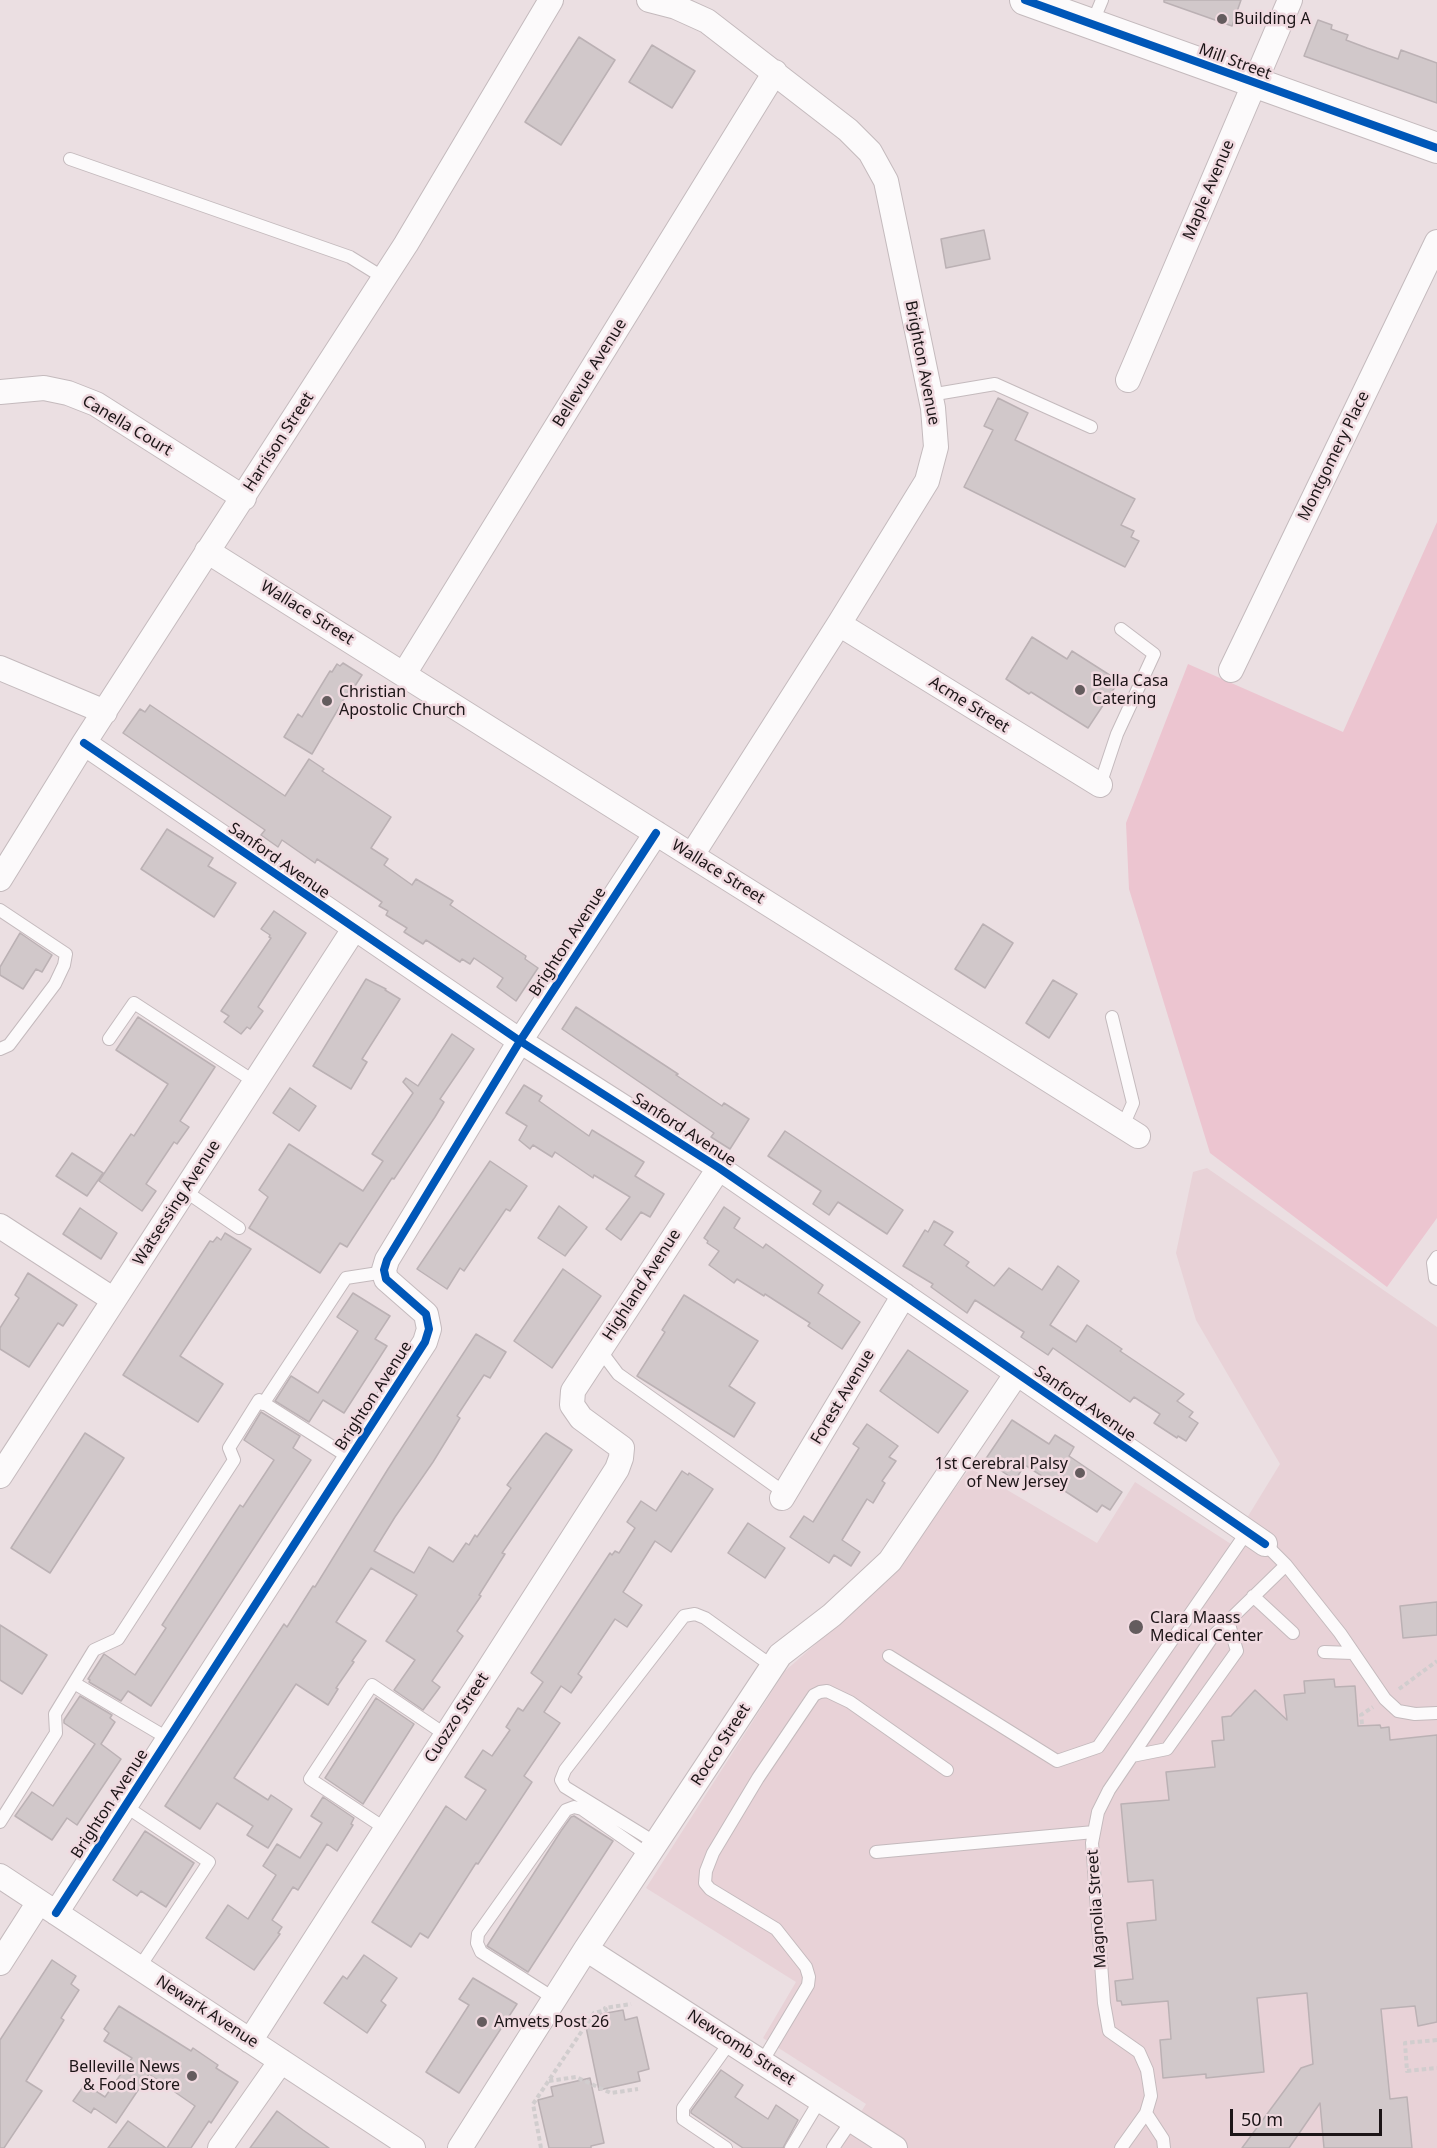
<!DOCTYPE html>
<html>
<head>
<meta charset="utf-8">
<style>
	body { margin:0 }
	#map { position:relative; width:1437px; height:2148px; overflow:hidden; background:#ebdfe2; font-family:"Noto Sans",sans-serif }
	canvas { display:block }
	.scale { position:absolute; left:1230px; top:2109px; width:152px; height:27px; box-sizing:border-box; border:3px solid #1c1517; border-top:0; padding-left:8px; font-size:18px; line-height:21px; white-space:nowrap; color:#1c1517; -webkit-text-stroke:4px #f0dae0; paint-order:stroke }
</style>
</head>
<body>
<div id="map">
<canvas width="1437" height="2148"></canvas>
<div class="scale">50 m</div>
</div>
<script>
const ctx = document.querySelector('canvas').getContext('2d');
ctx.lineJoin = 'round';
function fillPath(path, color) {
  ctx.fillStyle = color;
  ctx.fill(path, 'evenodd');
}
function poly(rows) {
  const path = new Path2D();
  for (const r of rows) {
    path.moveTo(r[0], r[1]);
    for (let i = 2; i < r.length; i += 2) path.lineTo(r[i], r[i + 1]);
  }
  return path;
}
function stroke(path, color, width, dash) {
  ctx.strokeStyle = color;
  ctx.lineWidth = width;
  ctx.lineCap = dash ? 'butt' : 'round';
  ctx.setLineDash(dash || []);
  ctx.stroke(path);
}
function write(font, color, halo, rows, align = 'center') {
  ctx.font = font + ' "Noto Sans",sans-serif';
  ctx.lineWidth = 5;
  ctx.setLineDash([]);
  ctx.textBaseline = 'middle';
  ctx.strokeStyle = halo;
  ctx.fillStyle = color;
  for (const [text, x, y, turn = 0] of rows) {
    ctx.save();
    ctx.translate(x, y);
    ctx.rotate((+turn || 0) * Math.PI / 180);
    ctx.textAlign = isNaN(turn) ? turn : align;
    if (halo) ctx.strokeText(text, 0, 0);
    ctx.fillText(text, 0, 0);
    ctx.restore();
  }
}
fillPath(poly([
	[1207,1168,1437,1327,1437,2148,838,2148,866,2104,763,2038,796,1982,646,1888,785,1671,886,1582,970,1468,1097,1543,1135,1482,1231,1544,1280,1464,1196,1320,1176,1253,1193,1172]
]), '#e8d2d7');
fillPath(poly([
	[1437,522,1437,1218,1387,1287,1210,1153,1129,889,1126,823,1188,664,1343,732]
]), '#ecc5d0');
const building = poly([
	[1164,0,1241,0,1232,26,1164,2,1164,0],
	[1318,20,1332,25,1331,29,1348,35,1346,40,1367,48,1398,59,1401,50,1437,63,1437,103,1304,56,1318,20],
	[579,37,615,60,561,145,525,122,579,37],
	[652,45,695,71,672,108,629,82,652,45],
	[984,230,990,259,946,268,941,239,984,230],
	[998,398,1028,413,1015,440,1135,499,1121,525,1134,531,1131,537,1139,541,1125,567,964,487,993,430,984,426,998,398],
	[1032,637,1067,659,1072,651,1119,681,1088,728,1031,692,1029,694,1006,679,1032,637],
	[343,663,362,675,353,689,351,687,312,754,284,737,298,714,302,717,330,671,332,672,337,664,340,666,343,663],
	[150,705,285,796,309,759,324,769,322,771,391,817,371,848,388,859,384,865,412,885,416,879,453,901,450,905,526,956,525,959,538,968,516,1001,497,987,503,978,474,958,470,964,462,959,460,962,426,940,423,944,404,932,407,928,386,915,388,911,379,906,382,902,317,859,315,863,282,840,278,847,261,835,265,830,123,733,140,709,145,712,150,705],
	[167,829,213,858,208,866,236,883,214,917,141,869,167,829],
	[274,911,306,933,258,1007,263,1011,250,1029,247,1027,241,1034,224,1022,229,1016,221,1011,271,938,269,937,270,935,261,929,274,911],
	[983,924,1013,943,985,988,955,969,983,924],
	[20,933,52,955,42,972,36,969,23,989,0,975,0,967,20,933],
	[366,979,386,989,385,990,400,999,362,1059,367,1062,351,1089,313,1066,366,979],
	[1053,980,1077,994,1049,1038,1026,1023,1053,980],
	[576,1007,678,1074,676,1075,722,1106,724,1103,749,1119,730,1149,711,1137,714,1133,562,1029,576,1007],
	[138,1017,215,1067,180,1121,189,1127,177,1144,174,1142,146,1184,156,1191,142,1211,99,1181,131,1134,134,1136,168,1084,116,1050,138,1017],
	[452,1034,474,1049,440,1099,444,1102,435,1117,394,1179,392,1178,347,1247,340,1243,320,1273,249,1228,268,1197,259,1190,289,1144,363,1191,383,1161,372,1154,413,1093,403,1082,406,1078,418,1086,452,1034],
	[524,1085,542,1096,539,1101,589,1136,592,1130,644,1162,635,1176,664,1194,650,1217,641,1212,621,1240,606,1229,630,1197,594,1175,593,1178,555,1152,552,1157,533,1145,530,1149,519,1140,527,1126,506,1113,524,1085],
	[290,1088,316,1106,299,1131,273,1113,290,1088],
	[785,1131,903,1210,887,1234,838,1202,829,1215,813,1204,821,1191,768,1156,785,1131],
	[72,1153,103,1173,87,1196,56,1176,72,1153],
	[490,1161,527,1186,510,1211,506,1209,464,1271,460,1268,447,1289,417,1269,490,1161],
	[559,1206,587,1227,565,1256,538,1238,559,1206],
	[724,1207,740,1218,734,1228,763,1248,766,1244,823,1285,818,1293,860,1322,842,1349,808,1326,810,1323,765,1294,764,1296,737,1279,734,1283,709,1265,719,1251,707,1243,708,1241,704,1238,724,1207],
	[80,1208,117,1233,101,1259,63,1234,80,1208],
	[934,1221,953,1232,944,1245,969,1262,966,1266,994,1286,1009,1268,1042,1290,1058,1266,1079,1281,1050,1325,1076,1342,1087,1325,1122,1349,1120,1351,1184,1394,1177,1401,1193,1412,1189,1417,1198,1423,1186,1441,1178,1436,1177,1438,1154,1423,1160,1414,1134,1397,1130,1402,1053,1348,1048,1355,1021,1337,1024,1332,975,1300,967,1313,931,1287,933,1284,903,1266,925,1230,928,1232,934,1221],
	[225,1233,251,1249,180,1356,223,1384,198,1422,123,1375,210,1241,213,1242,217,1237,221,1240,225,1233],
	[563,1269,601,1296,552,1368,514,1341,563,1269],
	[28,1273,77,1305,63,1326,58,1323,29,1367,0,1349,0,1328,19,1298,15,1295,28,1273],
	[353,1293,390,1316,375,1339,387,1346,344,1413,323,1400,309,1422,275,1401,291,1376,318,1393,358,1331,337,1317,353,1293],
	[684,1295,758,1341,729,1386,755,1403,734,1437,637,1376,665,1332,662,1330,684,1295],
	[476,1334,506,1352,490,1378,484,1375,457,1416,460,1418,433,1462,395,1517,374,1551,414,1573,429,1547,453,1562,466,1543,469,1545,475,1535,477,1537,511,1488,507,1485,543,1436,546,1433,572,1450,502,1553,505,1554,479,1595,481,1596,457,1631,463,1636,432,1681,440,1687,423,1710,394,1690,415,1660,386,1641,417,1595,371,1568,336,1622,366,1641,352,1661,354,1662,336,1688,338,1689,328,1705,296,1684,234,1778,268,1800,271,1795,292,1809,268,1848,247,1835,253,1826,217,1803,200,1829,165,1806,284,1624,287,1627,313,1586,315,1587,388,1469,476,1334],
	[908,1350,968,1391,938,1433,880,1391,908,1350],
	[261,1412,300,1436,293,1448,311,1460,151,1706,128,1691,121,1701,89,1682,90,1680,88,1679,104,1654,135,1675,166,1628,162,1625,240,1505,243,1507,274,1460,244,1440,261,1412],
	[1012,1420,1049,1444,1055,1435,1074,1447,1069,1456,1122,1492,1110,1510,1102,1505,1097,1512,1025,1465,1015,1480,985,1460,1012,1420],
	[867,1424,898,1446,889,1457,896,1461,882,1481,885,1483,873,1503,867,1499,842,1540,860,1552,851,1566,834,1555,829,1563,790,1537,804,1516,813,1522,859,1448,853,1444,867,1424],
	[85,1433,124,1458,50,1573,11,1548,85,1433],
	[682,1471,688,1475,689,1473,713,1489,671,1552,655,1541,623,1592,642,1605,627,1627,615,1619,578,1674,582,1677,571,1693,561,1686,544,1712,560,1723,524,1776,532,1782,478,1864,476,1863,428,1938,420,1933,411,1947,372,1922,446,1806,466,1820,486,1790,465,1777,483,1750,492,1756,510,1730,506,1727,518,1708,523,1711,543,1682,531,1673,610,1553,612,1555,615,1551,619,1553,635,1528,627,1522,641,1501,656,1511,682,1471],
	[748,1523,785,1548,765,1578,728,1553,748,1523],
	[1437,1602,1437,1635,1403,1638,1400,1606,1437,1602],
	[0,1625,47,1655,22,1694,0,1680,0,1625],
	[1334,1679,1335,1687,1355,1686,1358,1726,1380,1725,1381,1728,1389,1727,1390,1740,1437,1735,1437,2022,1418,2026,1415,2006,1381,2009,1390,2099,1407,2097,1412,2148,1324,2148,1320,2103,1289,2148,1242,2148,1301,2068,1313,2064,1307,1993,1257,1998,1264,2072,1206,2078,1206,2074,1163,2078,1160,2040,1171,2039,1168,2001,1122,2005,1121,2001,1117,2001,1115,1981,1133,1979,1127,1923,1156,1920,1153,1880,1128,1882,1121,1804,1169,1800,1166,1772,1215,1767,1212,1741,1224,1740,1222,1717,1231,1716,1255,1690,1287,1720,1284,1695,1305,1693,1304,1681,1334,1679],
	[80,1696,112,1715,110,1718,115,1722,101,1744,121,1759,77,1825,67,1818,52,1840,15,1816,32,1792,53,1806,95,1744,64,1723,64,1720,80,1696],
	[376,1698,414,1724,363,1804,325,1778,376,1698],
	[323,1797,354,1818,351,1824,353,1825,337,1851,327,1844,298,1890,293,1887,272,1920,282,1927,278,1933,280,1934,254,1970,206,1938,228,1905,248,1919,276,1875,263,1866,277,1844,300,1858,322,1823,311,1816,323,1797],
	[574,1816,613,1841,528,1972,487,1946,561,1831,571,1817,574,1816],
	[145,1831,194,1863,166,1907,141,1891,137,1896,113,1880,145,1831],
	[364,1955,397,1978,381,2001,386,2005,367,2033,324,2003,343,1976,347,1979,364,1955],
	[52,1960,76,1976,71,1984,79,1990,61,2018,64,2020,26,2081,42,2091,4,2148,0,2148,0,2040,52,1960],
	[473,1978,517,2004,459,2093,426,2072,469,2005,459,1999,473,1978],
	[119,2006,191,2051,193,2048,218,2065,216,2068,238,2082,211,2123,209,2121,191,2148,167,2148,195,2106,149,2074,116,2123,94,2108,91,2113,73,2101,85,2084,105,2097,132,2058,104,2041,109,2033,104,2029,119,2006],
	[623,2010,625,2020,637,2017,649,2069,638,2072,640,2081,599,2090,586,2027,598,2024,596,2015,623,2010],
	[721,2070,743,2085,735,2097,768,2119,776,2105,798,2120,783,2148,743,2148,691,2113,691,2111,721,2070],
	[590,2078,604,2143,591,2146,591,2148,549,2148,538,2100,553,2096,551,2087,590,2078],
	[277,2111,303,2130,329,2148,250,2148,277,2111],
	[128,2121,166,2148,108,2148,128,2121]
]);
fillPath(building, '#d1c8ca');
stroke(building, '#bbb1b4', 1.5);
const service = poly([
	[1092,24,1102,0],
	[70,159,350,257,384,278],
	[930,395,995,384,1091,427],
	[1100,785,1117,734,1154,654,1121,629],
	[0,910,66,954,64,965,55,984,9,1045,0,1049],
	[1112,1017,1133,1103,1123,1126],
	[109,1039,134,1003,255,1082],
	[185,1191,239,1228],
	[1437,1257,1433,1263,1435,1278,1437,1279],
	[600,1350,618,1374,785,1493],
	[263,1404,346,1278,385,1272],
	[1265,1544,1286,1565,1340,1633,1385,1699,1398,1711,1415,1714,1437,1713],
	[1253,1596,1293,1633],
	[1324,1652,1353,1653],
	[889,1656,1057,1761,1098,1747,1247,1532],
	[74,1683,169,1739],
	[1132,1756,1167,1749,1237,1651,1228,1621],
	[125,1806,209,1862,139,1968],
	[0,1822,56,1733,55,1714,94,1650,118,1639,234,1460,229,1448,259,1400,350,1458],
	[386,1829,310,1779,372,1685,446,1735],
	[656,1843,565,1787,561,1780,565,1770,684,1616,695,1614,705,1618,772,1666],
	[876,1852,1094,1832],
	[555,1999,481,1952,477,1943,478,1934,566,1810,574,1807,582,1809,648,1855],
	[762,2062,808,1985,809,1977,806,1967,776,1929,710,1889,705,1883,706,1871,713,1853,758,1778,814,1695,820,1692,827,1691,850,1702,947,1770],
	[1146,2113,1163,2139,1164,2148],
	[726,2148,683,2119,683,2108,730,2042],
	[791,2148,820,2100],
	[833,2148,852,2120],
	[1121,2148,1146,2113,1151,2096,1147,2070,1139,2052,1109,2031,1104,2003,1092,1843,1098,1812,1109,1790,1213,1636,1286,1565]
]);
const minor = poly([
	[649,0,676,7,707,21,848,130,870,152,886,181,933,408,936,447,927,481,839,624,692,855],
	[1128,380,1290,0],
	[0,392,44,388,68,393,96,404,244,498],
	[207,551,1138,1136],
	[839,624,1100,785],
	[0,668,105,712],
	[1231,670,1437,242],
	[404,674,775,72],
	[84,743,520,1041,719,1168,1265,1544],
	[0,879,84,743,406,244,551,0],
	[0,1226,114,1300],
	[0,1476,354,929],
	[782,1498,904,1295],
	[0,1876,413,2148],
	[56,1913,425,1342,429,1329,426,1314,386,1279,384,1270,387,1260,520,1041,656,833],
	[586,1949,895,2148],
	[0,1963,39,1902],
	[250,2041,617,1469,621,1458,622,1448,581,1418,572,1405,573,1391,719,1168],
	[220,2148,281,2061],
	[460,2148,586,1949,780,1655,832,1615,890,1561,1017,1373]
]);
const tertiary = poly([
	[1025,0,1437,148]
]);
stroke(service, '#c4babd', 14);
stroke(minor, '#c4babd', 26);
stroke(tertiary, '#c4babd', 32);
stroke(poly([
	[1399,1689,1437,1661],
	[1362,1724,1361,1715,1373,1707],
	[1437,2040,1405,2043,1407,2071,1437,2068],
	[549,2081,576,2077,611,2093,638,2089],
	[541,2148,533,2104,594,2013,606,2010,605,2008,631,2004]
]), '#d1cdce', 4, [4.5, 3]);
stroke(service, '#fcfafb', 12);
stroke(minor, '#fcfafb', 24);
stroke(tertiary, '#fcfafb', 30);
stroke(poly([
	[1025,0,1437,148],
	[84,743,520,1041,719,1168,1265,1544],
	[56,1913,425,1342,429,1329,426,1314,386,1279,384,1270,387,1260,520,1041,656,833]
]), '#0057b8', 8);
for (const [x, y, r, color] of [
	[1222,19,6,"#645c5e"],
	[1080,690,6,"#645c5e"],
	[327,701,6,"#645c5e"],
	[1080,1473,6,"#645c5e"],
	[1136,1627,8,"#645c5e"],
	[482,2022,6,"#645c5e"],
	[192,2076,6,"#645c5e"]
]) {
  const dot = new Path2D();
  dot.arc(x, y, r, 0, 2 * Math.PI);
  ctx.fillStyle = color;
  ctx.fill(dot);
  stroke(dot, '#f0dae0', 2);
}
write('16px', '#1c1517', '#f0dae0', [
	["Building A",1234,19],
	["Bella Casa",1092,681],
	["Catering",1092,699],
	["Christian",339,692],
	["Apostolic Church",339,710],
	["1st Cerebral Palsy",1068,1464,"right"],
	["of New Jersey",1068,1482,"right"],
	["Clara Maass",1150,1618],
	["Medical Center",1150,1636],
	["Amvets Post 26",494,2022],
	["Belleville News",180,2067,"right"],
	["& Food Store",180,2085,"right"]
], 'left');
write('16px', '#1c1517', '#f0dae0', [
	["Mill Street",1235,62,20],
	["Maple Avenue",1209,190,-67],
	["Brighton Avenue",922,363,79],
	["Bellevue Avenue",590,373,-58],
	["Canella Court",127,426,31],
	["Harrison Street",279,442,-57],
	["Montgomery Place",1334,456,-64],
	["Wallace Street",307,613,32],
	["Acme Street",969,705,32],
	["Sanford Avenue",279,861,35],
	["Wallace Street",718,872,32],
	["Brighton Avenue",568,942,-57],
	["Sanford Avenue",684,1130,33],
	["Watsessing Avenue",177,1203,-57],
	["Highland Avenue",642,1285,-57],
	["Brighton Avenue",374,1396,-57],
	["Forest Avenue",843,1397,-59],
	["Sanford Avenue",1085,1404,35],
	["Cuozzo Street",457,1718,-57],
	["Rocco Street",721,1745,-57],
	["Brighton Avenue",110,1804,-57],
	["Magnolia Street",1097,1909,-94],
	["Newark Avenue",207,2012,33],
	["Newcomb Street",741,2048,33]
]);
</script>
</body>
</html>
